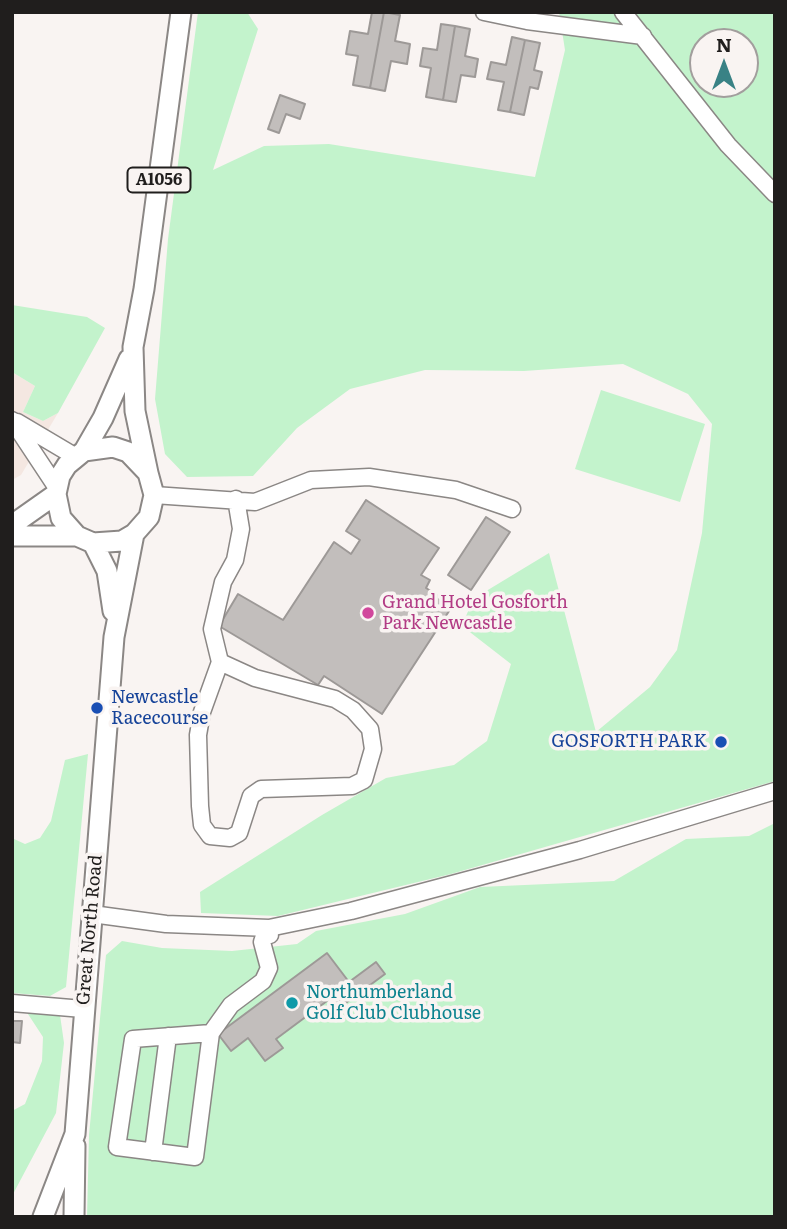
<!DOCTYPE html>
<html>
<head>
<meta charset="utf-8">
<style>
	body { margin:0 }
	#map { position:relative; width:787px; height:1229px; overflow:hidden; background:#f9f4f2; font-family:Literata,serif }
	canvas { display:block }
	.frame { position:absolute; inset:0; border:14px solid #201e1d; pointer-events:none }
	.north { position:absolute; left:689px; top:28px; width:70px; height:70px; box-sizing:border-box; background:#f9f4f2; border:2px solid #a29e9d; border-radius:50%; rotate:0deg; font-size:19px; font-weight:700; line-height:28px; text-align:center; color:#201e1d }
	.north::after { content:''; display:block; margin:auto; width:24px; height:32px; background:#398285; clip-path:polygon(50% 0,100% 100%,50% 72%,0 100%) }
</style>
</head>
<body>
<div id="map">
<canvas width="787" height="1229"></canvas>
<div class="frame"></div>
<div class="north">N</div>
</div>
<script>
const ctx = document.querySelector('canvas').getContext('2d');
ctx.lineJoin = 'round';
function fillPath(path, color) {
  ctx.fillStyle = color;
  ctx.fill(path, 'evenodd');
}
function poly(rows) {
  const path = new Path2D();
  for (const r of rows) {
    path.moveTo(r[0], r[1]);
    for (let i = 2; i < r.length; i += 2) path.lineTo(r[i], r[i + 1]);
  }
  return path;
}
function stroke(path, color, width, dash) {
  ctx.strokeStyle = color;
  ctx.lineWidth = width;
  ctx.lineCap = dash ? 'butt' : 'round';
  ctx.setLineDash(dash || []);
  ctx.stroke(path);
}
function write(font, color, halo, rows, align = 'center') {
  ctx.font = font + ' Literata,serif';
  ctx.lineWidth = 7;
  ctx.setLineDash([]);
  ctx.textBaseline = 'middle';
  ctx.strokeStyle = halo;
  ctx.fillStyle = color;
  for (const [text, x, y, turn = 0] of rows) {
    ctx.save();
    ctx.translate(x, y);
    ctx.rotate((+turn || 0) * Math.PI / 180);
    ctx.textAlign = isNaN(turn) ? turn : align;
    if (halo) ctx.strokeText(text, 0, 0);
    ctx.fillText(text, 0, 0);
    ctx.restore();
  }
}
fillPath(poly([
	[12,372,35,386,23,412,43,421,58,413,21,475,12,480]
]), '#f4e7e1');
fillPath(poly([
	[198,12,247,12,258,29,213,170,264,146,329,144,535,177,565,50,559,12,775,12,775,781,451,874,278,916,201,913,200,892,322,815,386,778,454,765,487,741,511,664,462,626,473,599,549,553,596,732,650,687,677,650,702,533,712,424,688,394,623,364,524,371,425,370,350,389,297,428,253,476,187,477,165,454,155,399,168,239],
	[703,42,745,42,745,84,703,84],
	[12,305,87,317,105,328,58,413,43,421,23,412,35,386,12,372],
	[601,390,705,424,680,502,575,469],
	[88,754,66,987,50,996,12,993,12,833,14,839,25,844,40,838,51,821,65,760],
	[775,823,775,1217,87,1217,89,1135,106,955,122,941,162,948,232,951,297,944,316,931,405,914,480,887,614,881,686,839,749,836],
	[26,1011,60,1015,64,1043,56,1113,12,1196,12,1111,25,1104,42,1061,43,1037]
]), '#c3f3cc');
const building = poly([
	[372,12,384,12,370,88,353,85,358,56,346,54,350,31,368,34,372,12],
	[384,12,400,15,395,41,410,44,407,64,391,61,385,91,370,88,384,12],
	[441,24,455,26,443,100,426,97,431,68,420,66,423,48,437,50,441,24],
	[455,26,470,29,465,56,478,59,475,77,461,75,456,102,443,100,455,26],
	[512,37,525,40,510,112,498,110,504,82,487,79,491,62,506,65,512,37],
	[525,40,540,43,534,70,542,72,538,89,530,87,524,115,510,112,525,40],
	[280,95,305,104,300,119,286,114,279,133,268,129,280,95],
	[366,500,439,548,421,575,430,580,426,588,453,605,382,714,324,676,318,685,219,626,238,594,283,620,334,542,351,554,360,540,346,531,366,500],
	[486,517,510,532,471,590,448,575,486,517],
	[327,953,349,982,376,962,385,974,339,1008,331,998,276,1039,283,1048,265,1061,248,1038,231,1051,218,1034,327,953],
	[12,1021,22,1021,20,1043,12,1042,12,1021]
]);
fillPath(building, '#c2bebc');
stroke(building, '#9d9997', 2);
const minor = poly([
	[484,12,527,21,643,36],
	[623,12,728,145,775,194],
	[12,420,57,488],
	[17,422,76,457],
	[154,495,255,502,311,480,369,477,456,490,512,509],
	[220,662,202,712,198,735,200,806,202,825,210,836,230,838,239,833,251,796,261,789,352,786,364,780,373,749,370,729,353,710,335,699,255,678,220,662,212,629,223,582,235,560,241,529,236,499],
	[92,914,166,924,269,928,351,911,580,850,775,791],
	[12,1003,83,1009],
	[211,1033,133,1039,117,1147,195,1157,211,1033,231,1005,263,981,269,968,262,942,264,936,270,935,269,928],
	[153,1152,168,1036]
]);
const major = poly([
	[84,451,113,447,128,452,148,473,154,495,149,517,134,534,122,541,93,543,77,536,61,518,56,494,60,476,67,465,84,451,103,418,129,359],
	[148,473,135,411,133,347,144,289,181,12],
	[12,525,56,494],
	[12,536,77,536],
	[93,543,107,571,113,611],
	[43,1217,75,1134,114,637,134,534],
	[74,1217,75,1146]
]);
stroke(minor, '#8b8785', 19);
stroke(major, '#8b8785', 23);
stroke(minor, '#fff', 16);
stroke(major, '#fff', 19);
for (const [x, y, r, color] of [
	[368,613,7,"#d1479c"],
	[97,708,7,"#1a4fb4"],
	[721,742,7,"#1a4fb4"],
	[292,1003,7,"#0f9aa8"]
]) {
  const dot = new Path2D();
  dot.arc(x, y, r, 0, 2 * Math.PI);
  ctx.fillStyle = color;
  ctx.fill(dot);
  stroke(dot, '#f9f4f2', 2.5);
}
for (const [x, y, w] of [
	[159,180,63]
]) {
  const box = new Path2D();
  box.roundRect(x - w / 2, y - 12.5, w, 25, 5);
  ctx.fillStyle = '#f9f4f2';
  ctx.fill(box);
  stroke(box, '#201e1d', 2);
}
write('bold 16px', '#201e1d', null, [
	["A1056",159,180]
]);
write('18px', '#b23c85', '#f9f4f2', [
	["Grand Hotel Gosforth",382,603],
	["Park Newcastle",382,624]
], 'left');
write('18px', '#164399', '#f9f4f2', [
	["Newcastle",111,698],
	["Racecourse",111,719],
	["GOSFORTH PARK",707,742,"right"]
], 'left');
write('18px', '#201e1d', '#f9f4f2', [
	["Great North Road",90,930,-85]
]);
write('18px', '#0d838f', '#f9f4f2', [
	["Northumberland",306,993],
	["Golf Club Clubhouse",306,1014]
], 'left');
</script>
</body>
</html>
